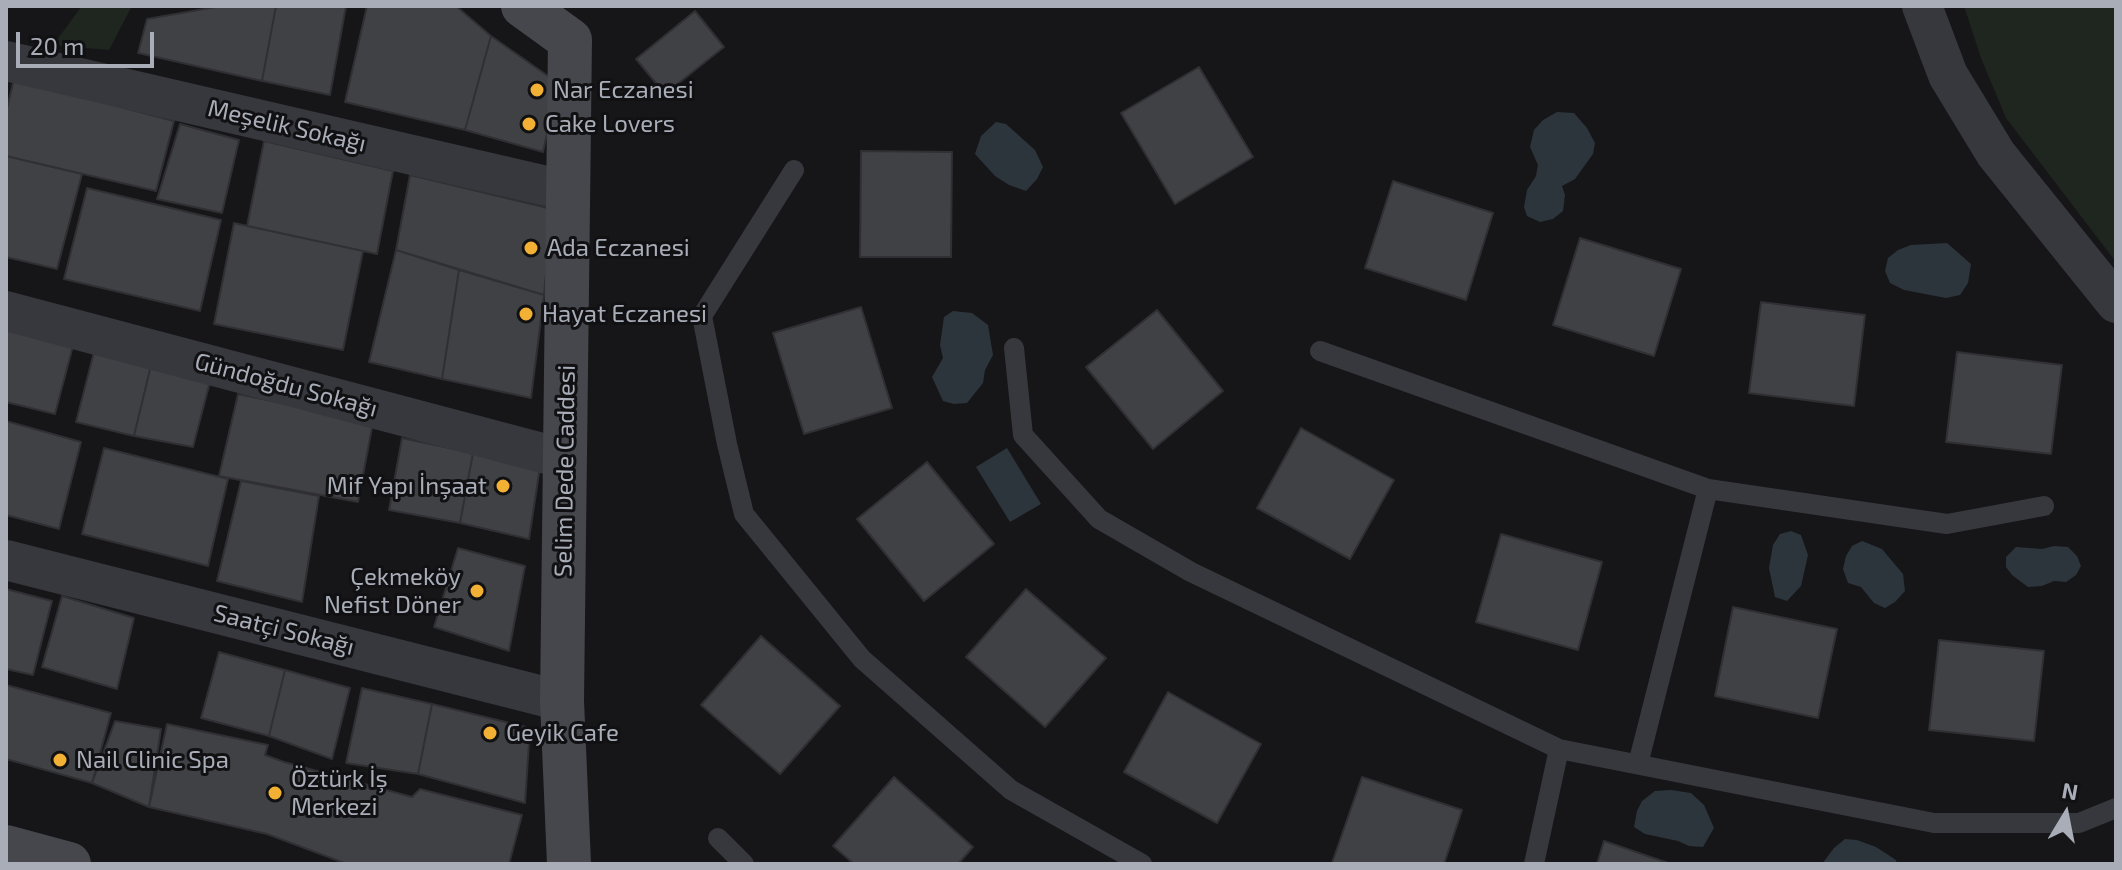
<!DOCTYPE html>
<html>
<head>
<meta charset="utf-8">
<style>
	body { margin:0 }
	#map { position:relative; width:2122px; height:870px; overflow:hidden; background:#161618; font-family:"Exo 2",sans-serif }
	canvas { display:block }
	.frame { position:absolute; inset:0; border:8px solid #a8adb8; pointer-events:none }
	.north { position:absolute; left:2026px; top:774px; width:80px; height:80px; -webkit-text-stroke:6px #111113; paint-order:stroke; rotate:10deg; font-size:22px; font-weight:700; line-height:32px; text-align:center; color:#a8adb8 }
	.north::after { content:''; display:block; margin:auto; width:28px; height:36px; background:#a8adb8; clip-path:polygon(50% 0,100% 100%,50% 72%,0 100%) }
	.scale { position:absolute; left:16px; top:32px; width:138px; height:36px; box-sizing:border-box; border:4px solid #a8adb8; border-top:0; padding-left:10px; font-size:24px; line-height:28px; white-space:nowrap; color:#a8adb8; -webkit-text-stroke:6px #111113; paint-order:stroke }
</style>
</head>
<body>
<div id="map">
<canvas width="2122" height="870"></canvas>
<div class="frame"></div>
<div class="north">N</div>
<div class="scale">20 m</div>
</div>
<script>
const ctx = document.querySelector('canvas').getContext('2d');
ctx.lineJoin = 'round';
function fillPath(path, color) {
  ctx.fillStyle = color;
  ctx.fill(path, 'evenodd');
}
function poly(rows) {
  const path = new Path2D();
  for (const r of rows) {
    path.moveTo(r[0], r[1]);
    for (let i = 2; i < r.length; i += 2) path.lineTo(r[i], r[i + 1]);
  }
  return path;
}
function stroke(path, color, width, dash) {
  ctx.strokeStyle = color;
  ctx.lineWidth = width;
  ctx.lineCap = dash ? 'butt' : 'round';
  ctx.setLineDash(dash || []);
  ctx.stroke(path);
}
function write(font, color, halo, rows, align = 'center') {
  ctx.font = font + ' "Exo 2",sans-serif';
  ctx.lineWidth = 6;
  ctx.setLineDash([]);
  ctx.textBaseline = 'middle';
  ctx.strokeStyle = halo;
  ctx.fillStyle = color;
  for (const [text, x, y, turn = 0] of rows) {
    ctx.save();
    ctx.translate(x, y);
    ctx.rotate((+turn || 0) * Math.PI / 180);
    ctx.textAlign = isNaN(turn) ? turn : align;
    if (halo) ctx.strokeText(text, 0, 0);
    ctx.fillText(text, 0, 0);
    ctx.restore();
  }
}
fillPath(poly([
	[82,6,132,6,109,50,53,45],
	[1964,6,2116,6,2116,262,2006,118,1981,58]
]), '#1e261f');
fillPath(poly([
	[1557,112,1574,113,1587,128,1595,143,1593,154,1575,179,1562,186,1565,195,1563,211,1553,219,1540,222,1527,216,1524,207,1527,190,1536,176,1538,165,1530,147,1534,130,1543,120],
	[996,122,1006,124,1035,150,1043,167,1037,179,1026,191,1009,185,995,176,975,154,981,136],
	[1947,243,1971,264,1968,283,1960,295,1946,298,1904,290,1890,283,1885,271,1888,258,1898,250,1911,245],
	[953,311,972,313,988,325,993,355,985,370,983,383,967,403,954,404,943,401,932,377,943,358,940,345,944,317],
	[1007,448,1041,504,1010,522,976,467],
	[1791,531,1801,535,1808,555,1801,586,1787,601,1775,597,1769,568,1773,545,1780,534],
	[1862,541,1882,549,1903,574,1905,591,1895,602,1885,608,1874,603,1861,587,1848,583,1843,569,1846,556,1852,546],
	[2054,546,2068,547,2077,556,2081,566,2076,575,2066,582,2054,581,2042,586,2028,587,2012,575,2006,567,2006,557,2016,547,2042,549],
	[1671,790,1691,793,1704,805,1714,828,1703,847,1689,846,1678,841,1645,834,1634,827,1637,811,1642,801,1655,791],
	[1845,839,1857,840,1876,847,1896,860,1897,864,1822,864,1834,848]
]), '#2c353c');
const building = poly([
	[221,6,276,6,262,81,138,53,147,19,221,6],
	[276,6,346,6,330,95,262,81,276,6],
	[367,6,456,6,491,36,465,130,345,102,367,6],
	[695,11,724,47,665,94,636,59,695,11],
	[491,36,558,83,543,152,465,130,491,36],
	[1199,67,1253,157,1175,204,1121,113,1199,67],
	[14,79,174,121,156,191,6,156,6,112,14,79],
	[180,124,239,140,222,213,157,199,180,124],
	[264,141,393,171,377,254,247,226,264,141],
	[861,151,952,152,951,257,860,257,861,151],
	[6,156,82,174,57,269,6,257,6,156],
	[410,175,552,209,544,295,396,250,410,175],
	[1393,181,1493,213,1466,300,1365,268,1393,181],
	[87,188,221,220,200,311,64,279,87,188],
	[234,223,363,251,343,350,214,324,234,223],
	[1580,238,1681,269,1654,356,1553,325,1580,238],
	[396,250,459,270,442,379,369,362,396,250],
	[459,270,544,295,531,398,442,379,459,270],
	[1761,302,1865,315,1854,406,1749,393,1761,302],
	[861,307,892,408,804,434,773,333,861,307],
	[1157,310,1223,391,1153,449,1086,367,1157,310],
	[6,327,73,346,55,414,6,402,6,327],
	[95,348,152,361,134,436,76,422,95,348],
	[1957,352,2062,365,2051,454,1946,442,1957,352],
	[152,361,211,378,193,447,134,436,152,361],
	[238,394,373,422,358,502,219,476,238,394],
	[6,421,81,442,59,529,6,515,6,421],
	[1301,428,1394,480,1350,559,1257,508,1301,428],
	[402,438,473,453,460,523,389,510,402,438],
	[104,448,228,479,208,566,82,534,104,448],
	[473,453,540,467,529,539,460,523,473,453],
	[927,462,994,544,924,601,857,519,927,462],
	[241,481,319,496,302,602,217,581,241,481],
	[1501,534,1602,562,1578,650,1476,622,1501,534],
	[458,548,525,566,509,651,434,627,458,548],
	[6,589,52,601,33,675,6,669,6,589],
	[1026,589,1106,658,1045,727,966,657,1026,589],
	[62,596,134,618,117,689,42,667,62,596],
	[1733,607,1837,629,1818,718,1715,696,1733,607],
	[761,636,840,706,780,774,701,705,761,636],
	[1939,640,2044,651,2034,741,1929,730,1939,640],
	[219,652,285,670,269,736,201,718,219,652],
	[285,670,350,688,332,759,269,736,285,670],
	[6,685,111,713,92,783,6,759,6,685],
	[362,688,432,704,418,774,346,763,362,688],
	[1168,692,1261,744,1217,823,1124,772,1168,692],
	[432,704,530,728,525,803,418,774,432,704],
	[115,721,161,729,149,807,92,783,115,721],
	[167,724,268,745,265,755,284,762,412,797,420,789,522,815,509,864,347,864,267,834,149,807,167,724],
	[894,777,973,847,958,864,854,864,833,846,894,777],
	[1362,777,1462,810,1444,864,1332,863,1362,777],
	[1604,841,1671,864,1597,864,1604,841]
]);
fillPath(building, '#404145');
stroke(building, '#303034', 2);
stroke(poly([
	[794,170,702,316,727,444,744,514,862,659,1011,790,1142,864],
	[1014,348,1023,435,1099,519,1191,572,1559,749],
	[1320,351,1708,489],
	[1638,764,1708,489,1947,524,2044,506],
	[718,838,744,864],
	[1534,864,1559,749,1934,823,2079,823,2116,808]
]), '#37383d', 20);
stroke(poly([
	[1922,6,1948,75,1996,154,2116,303],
	[6,61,568,191],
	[6,311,565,459],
	[6,560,562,701]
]), '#37383d', 40);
stroke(poly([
	[523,6,570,40,562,701,569,864],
	[6,847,69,864]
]), '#45474d', 44);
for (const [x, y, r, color] of [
	[537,90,8,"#f2b134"],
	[529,124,8,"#f2b134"],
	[531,248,8,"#f2b134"],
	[526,314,8,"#f2b134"],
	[503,486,8,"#f2b134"],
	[477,591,8,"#f2b134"],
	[490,733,8,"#f2b134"],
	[60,760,8,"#f2b134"],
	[275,793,8,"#f2b134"]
]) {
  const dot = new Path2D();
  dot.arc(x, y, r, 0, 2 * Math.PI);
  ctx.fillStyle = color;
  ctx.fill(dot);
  stroke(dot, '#111113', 3);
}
write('24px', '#a8adb8', '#111113', [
	["Nar Eczanesi",553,90],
	["Cake Lovers",545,124],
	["Ada Eczanesi",547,248],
	["Hayat Eczanesi",542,314],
	["Mif Yapı İnşaat",487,486,"right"],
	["Çekmeköy",461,577,"right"],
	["Nefist Döner",461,605,"right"],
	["Geyik Cafe",506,733],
	["Nail Clinic Spa",76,760],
	["Öztürk İş",291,779],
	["Merkezi",291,807]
], 'left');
write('24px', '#a8adb8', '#111113', [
	["Meşelik Sokağı",287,126,13],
	["Gündoğdu Sokağı",286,385,15],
	["Selim Dede Caddesi",565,471,-89],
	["Saatçi Sokağı",284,630,14]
]);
</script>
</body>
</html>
